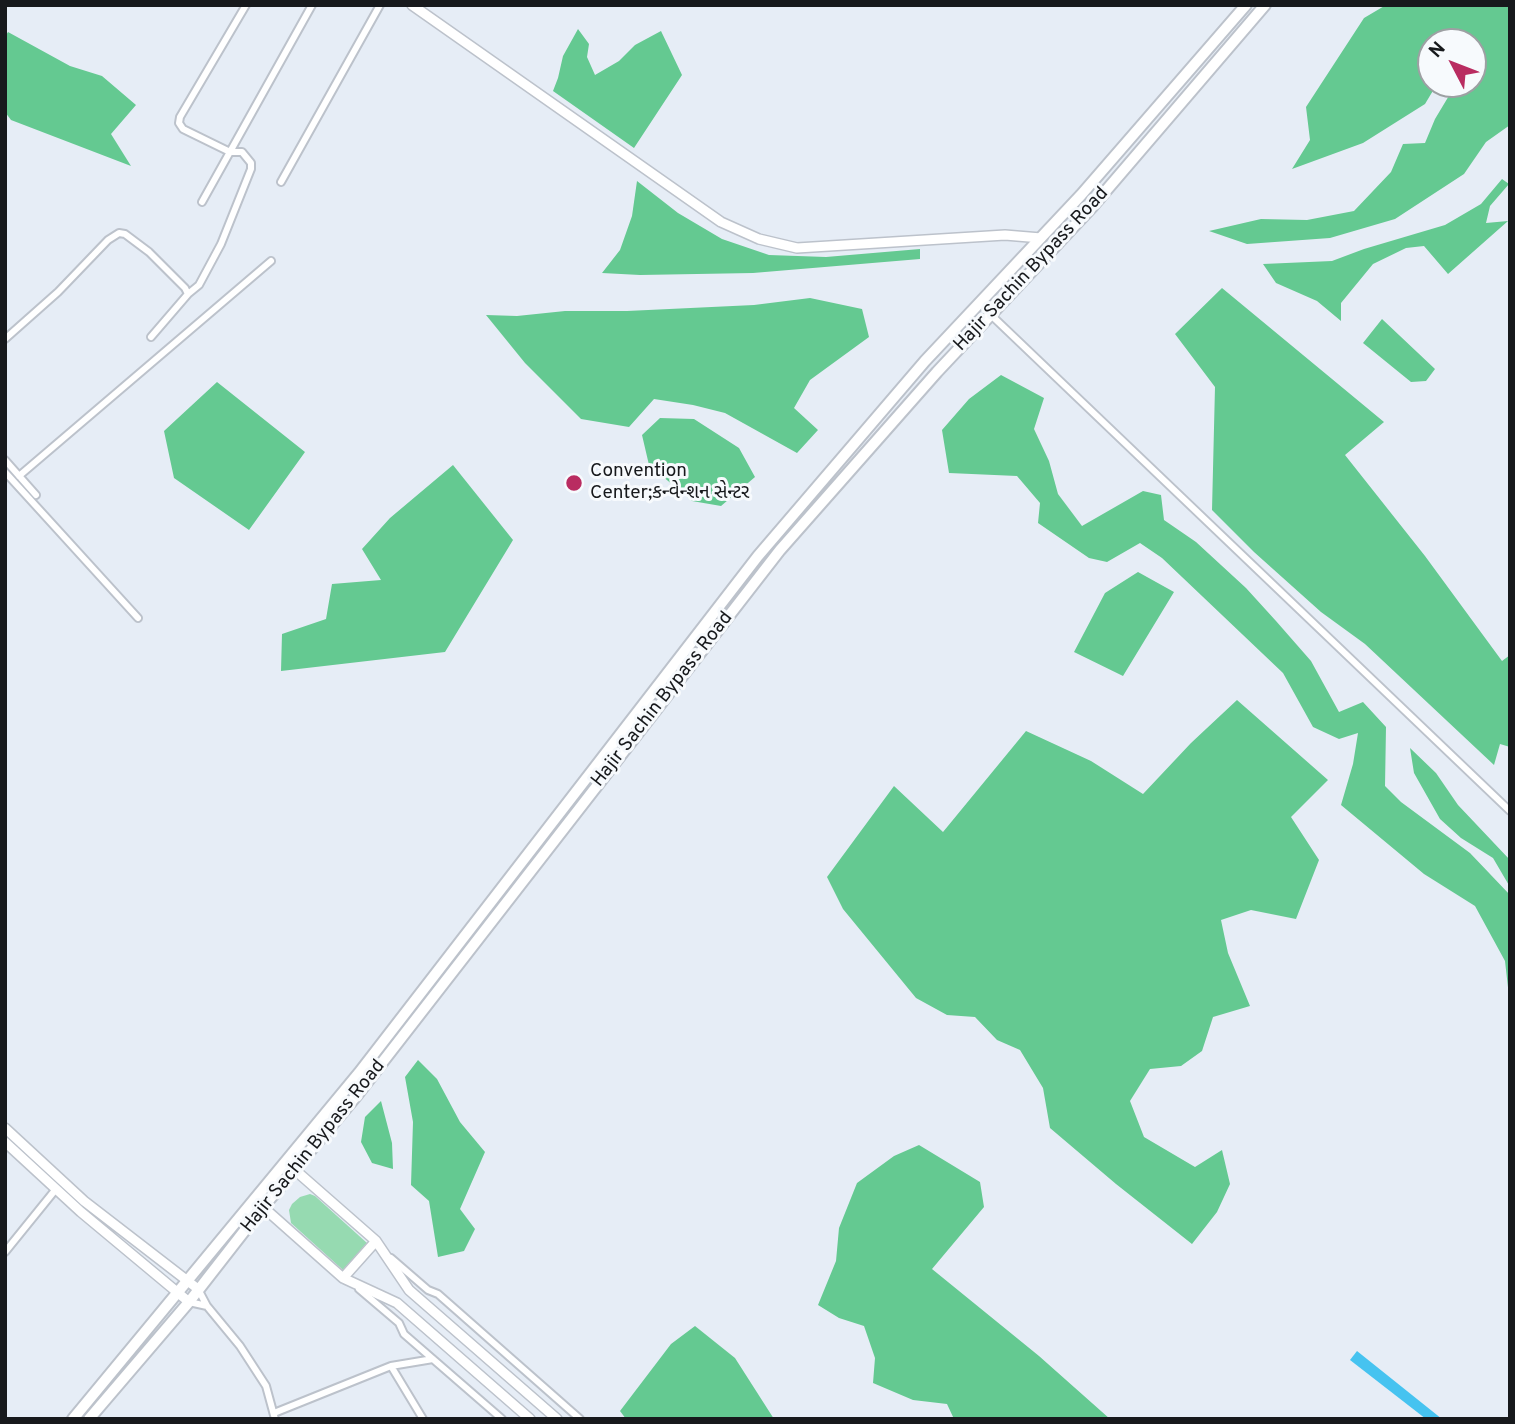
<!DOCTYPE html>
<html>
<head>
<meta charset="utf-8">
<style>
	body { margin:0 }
	#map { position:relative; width:1515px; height:1424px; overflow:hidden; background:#e6edf6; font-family:Overpass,sans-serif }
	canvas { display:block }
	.frame { position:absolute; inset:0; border:7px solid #17191c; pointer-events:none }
	.north { position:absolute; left:1417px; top:28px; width:70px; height:70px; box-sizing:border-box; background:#f7fafd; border:2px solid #9da0a3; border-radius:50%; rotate:312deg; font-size:19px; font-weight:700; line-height:28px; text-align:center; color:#17191c }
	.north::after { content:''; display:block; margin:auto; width:24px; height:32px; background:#b92c61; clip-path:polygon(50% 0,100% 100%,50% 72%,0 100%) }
</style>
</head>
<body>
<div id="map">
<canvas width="1515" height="1424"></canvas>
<div class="frame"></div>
<div class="north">N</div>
</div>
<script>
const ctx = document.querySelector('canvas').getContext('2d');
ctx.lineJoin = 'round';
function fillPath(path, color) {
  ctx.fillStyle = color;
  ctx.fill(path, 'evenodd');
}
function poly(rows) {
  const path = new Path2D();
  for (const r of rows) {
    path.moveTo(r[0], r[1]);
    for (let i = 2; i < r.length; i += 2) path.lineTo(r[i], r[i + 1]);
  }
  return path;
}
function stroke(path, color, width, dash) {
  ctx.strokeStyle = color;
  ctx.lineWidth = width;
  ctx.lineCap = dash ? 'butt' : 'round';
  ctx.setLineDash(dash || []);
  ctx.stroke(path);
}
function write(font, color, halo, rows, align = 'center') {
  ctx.font = font + ' Overpass,"Noto Sans Gujarati",sans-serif';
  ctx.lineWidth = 6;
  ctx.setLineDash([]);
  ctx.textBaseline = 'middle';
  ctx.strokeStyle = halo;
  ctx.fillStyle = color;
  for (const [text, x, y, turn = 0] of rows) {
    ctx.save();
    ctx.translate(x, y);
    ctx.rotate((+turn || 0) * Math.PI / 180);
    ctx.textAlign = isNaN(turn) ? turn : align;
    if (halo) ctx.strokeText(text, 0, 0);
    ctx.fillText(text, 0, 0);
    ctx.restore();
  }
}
fillPath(poly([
	[310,1194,315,1196,367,1243,343,1270,291,1223,289,1210,292,1204,300,1197]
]), '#96dab1');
fillPath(poly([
	[1386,5,1510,5,1510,125,1486,142,1464,174,1395,219,1330,238,1247,244,1209,231,1261,219,1307,220,1354,211,1391,172,1403,144,1425,143,1435,119,1456,84,1473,84,1473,42,1431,42,1431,84,1437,84,1425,104,1363,143,1292,169,1310,140,1306,107,1364,18],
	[578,29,589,44,587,57,595,75,619,61,635,45,661,31,682,75,634,148,553,91,558,78,563,56],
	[8,32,70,66,102,76,136,105,111,134,131,166,11,120,5,112,5,37],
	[1502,179,1509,184,1490,206,1486,223,1508,221,1448,274,1424,246,1406,248,1373,264,1341,303,1341,321,1317,301,1276,283,1263,264,1332,261,1364,249,1445,225,1481,204],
	[637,181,678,213,722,239,769,255,826,257,920,249,920,259,753,273,640,275,602,273,620,250,632,216],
	[1222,288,1384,422,1345,455,1425,556,1502,661,1510,655,1510,747,1500,744,1494,765,1365,644,1321,612,1254,552,1212,510,1215,387,1175,334],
	[810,298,862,309,869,337,810,380,794,408,818,430,797,453,725,413,693,405,654,399,629,427,581,419,525,363,486,315,517,316,565,311,627,311,754,305],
	[1382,319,1435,369,1426,381,1411,382,1363,343],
	[1001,375,1044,398,1034,429,1049,461,1058,494,1082,526,1143,491,1161,495,1164,520,1196,542,1246,588,1276,621,1311,661,1339,712,1363,702,1386,727,1385,786,1401,802,1470,853,1510,895,1510,1005,1505,961,1475,906,1424,874,1341,805,1353,764,1358,733,1339,739,1313,727,1283,673,1162,558,1140,543,1107,562,1089,558,1038,523,1040,503,1017,476,949,473,942,430,969,399],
	[217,382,305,452,249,530,174,478,164,431],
	[660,418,694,419,739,448,755,477,721,506,692,501,649,465,642,435],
	[453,465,513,540,445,652,281,671,282,634,326,619,332,584,381,580,362,549,390,518],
	[1138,572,1174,592,1123,676,1074,652,1105,593],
	[1237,700,1328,780,1291,817,1319,860,1296,919,1251,910,1221,920,1228,953,1250,1006,1213,1017,1202,1051,1181,1066,1150,1069,1130,1101,1144,1137,1195,1167,1222,1150,1230,1184,1217,1212,1192,1244,1116,1184,1050,1128,1043,1088,1020,1050,997,1040,975,1017,947,1015,916,998,843,909,827,877,894,786,943,832,1026,731,1091,761,1143,794,1191,743],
	[1410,748,1436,773,1458,805,1510,860,1510,887,1493,858,1461,838,1440,819,1414,773],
	[418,1060,437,1079,460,1122,485,1152,460,1209,475,1229,464,1251,438,1257,429,1201,411,1185,413,1122,405,1077],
	[381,1101,392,1143,393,1169,372,1163,361,1142,365,1117],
	[919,1145,980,1182,984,1207,932,1269,1039,1356,1110,1419,954,1419,947,1404,913,1400,873,1383,875,1358,864,1326,839,1318,818,1305,836,1261,839,1228,857,1183,894,1156],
	[695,1326,735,1358,774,1419,626,1419,620,1411,671,1344]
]), '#64c991');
fillPath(poly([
	[1357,1351,1442,1419,1426,1419,1350,1360]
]), '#46c3f0');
const street = poly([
	[281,182,380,5],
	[202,202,312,5],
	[188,294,199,285,221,244,251,169,251,163,242,152,230,152,183,129,179,123,180,117,246,5],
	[991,315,1510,811],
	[5,339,58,292,108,240,119,233,125,234,149,252,185,288,188,294,151,337],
	[5,460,36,495],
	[5,472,138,618],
	[19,476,271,261],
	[5,1252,56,1189],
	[391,1258,428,1290,438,1294,580,1419],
	[359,1289,399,1323,404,1334,502,1419],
	[189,1302,207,1306,198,1289],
	[207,1306,240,1346,266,1386,275,1419],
	[274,1413,391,1366],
	[423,1419,391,1366,433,1359]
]);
const secondary = poly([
	[412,5,721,222,759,239,797,248,1005,235,1041,238],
	[5,1128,84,1201,198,1289],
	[5,1142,81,1212,189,1302],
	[295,1170,376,1241,409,1290,557,1419],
	[263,1207,343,1278,397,1303,530,1419],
	[343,1278,376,1241]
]);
const highway = poly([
	[73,1419,359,1073,758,556,925,361,1081,195,1246,5],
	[89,1419,189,1302,263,1207,357,1095,780,550,937,372,1092,207,1265,5]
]);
stroke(street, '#bcc2cb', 10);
stroke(secondary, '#bcc2cb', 12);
stroke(highway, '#bcc2cb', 14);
stroke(street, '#fff', 6);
stroke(secondary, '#fff', 9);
stroke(highway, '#fff', 10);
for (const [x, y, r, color] of [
	[574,483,9,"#b92c61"]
]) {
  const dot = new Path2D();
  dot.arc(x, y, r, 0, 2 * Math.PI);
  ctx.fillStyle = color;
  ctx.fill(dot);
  stroke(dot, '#f7fafd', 2.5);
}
write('19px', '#17191c', '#f7fafd', [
	["Hajir Sachin Bypass Road",1032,270,-47],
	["Hajir Sachin Bypass Road",663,700,-52],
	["Hajir Sachin Bypass Road",314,1147,-51]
]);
write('19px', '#17191c', '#f7fafd', [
	["Convention",590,472],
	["Center;કન્વેન્શન સેન્ટર",590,494]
], 'left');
</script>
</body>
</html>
